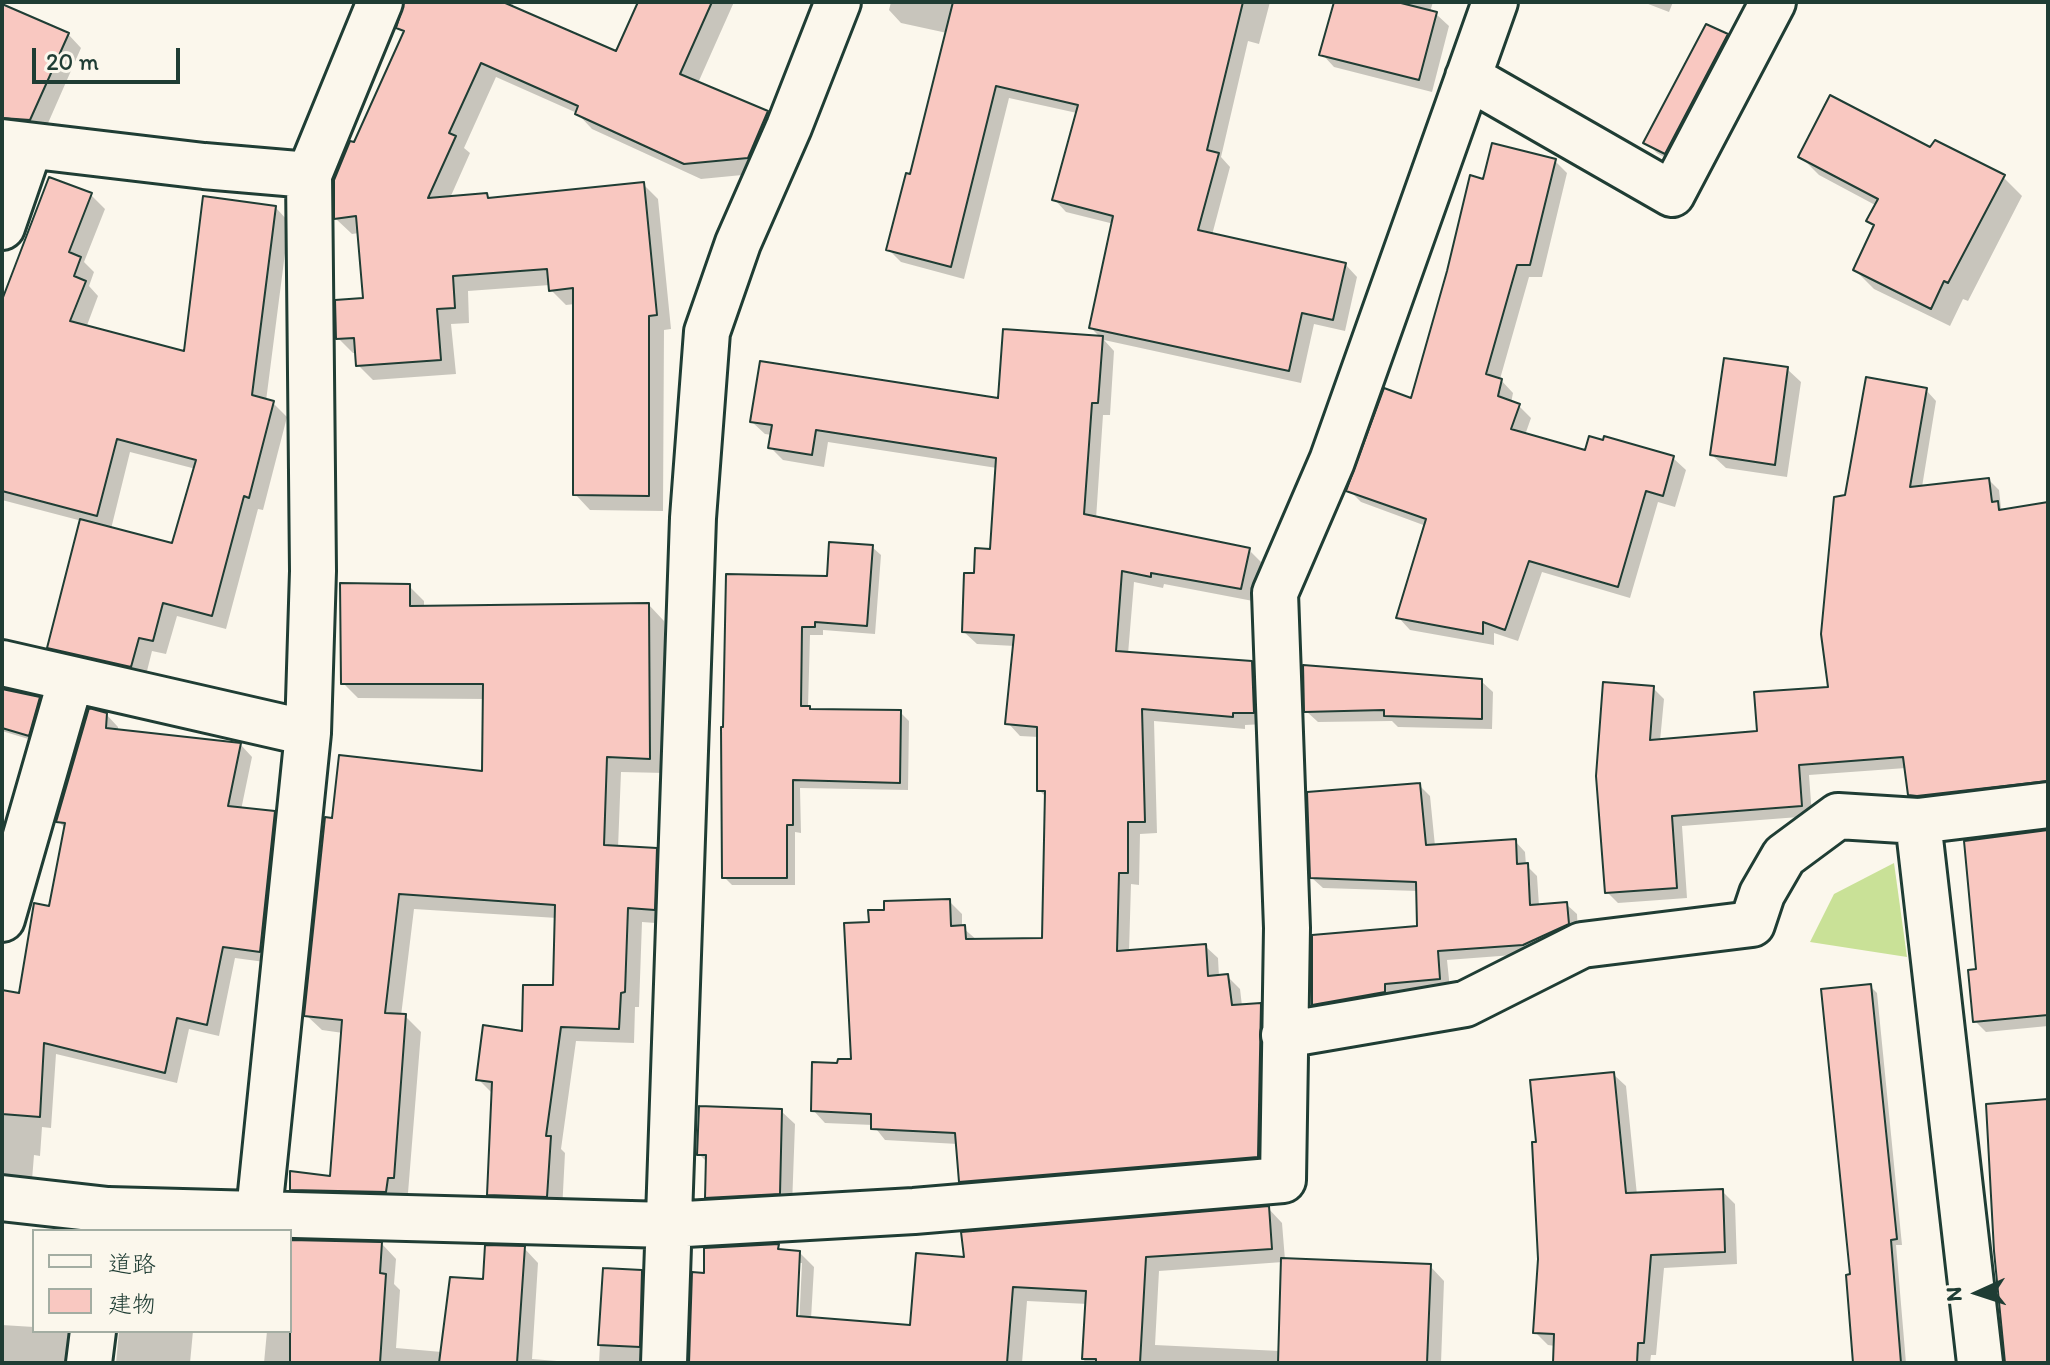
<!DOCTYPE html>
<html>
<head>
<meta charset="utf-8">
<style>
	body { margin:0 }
	#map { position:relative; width:2050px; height:1365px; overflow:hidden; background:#fbf7ec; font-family:Itim,"Klee One",sans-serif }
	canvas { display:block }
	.frame { position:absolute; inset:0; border:4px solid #1f3d34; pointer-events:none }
	.legend { position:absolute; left:32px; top:1229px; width:260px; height:104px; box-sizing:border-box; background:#fbf7ec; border:2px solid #a3ada2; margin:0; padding:10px 14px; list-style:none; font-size:24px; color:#1f3d34 }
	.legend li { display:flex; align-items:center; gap:16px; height:40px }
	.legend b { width:40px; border:2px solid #a3ada2 }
	.north { position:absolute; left:1938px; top:1253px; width:80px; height:80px; -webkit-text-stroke:6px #fbf7ec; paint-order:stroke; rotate:267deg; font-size:22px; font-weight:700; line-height:32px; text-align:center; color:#1f3d34 }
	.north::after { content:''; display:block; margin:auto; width:28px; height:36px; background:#1f3d34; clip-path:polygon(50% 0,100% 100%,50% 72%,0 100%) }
	.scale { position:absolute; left:32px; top:48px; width:148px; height:36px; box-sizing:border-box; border:4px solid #1f3d34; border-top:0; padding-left:10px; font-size:24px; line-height:28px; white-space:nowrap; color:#1f3d34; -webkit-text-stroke:6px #fbf7ec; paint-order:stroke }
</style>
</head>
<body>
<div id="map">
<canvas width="2050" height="1365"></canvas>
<div class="frame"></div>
<ul class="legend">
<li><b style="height:10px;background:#fbf7ec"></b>道路</li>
<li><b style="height:22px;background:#f9c8c1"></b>建物</li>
</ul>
<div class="north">N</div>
<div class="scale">20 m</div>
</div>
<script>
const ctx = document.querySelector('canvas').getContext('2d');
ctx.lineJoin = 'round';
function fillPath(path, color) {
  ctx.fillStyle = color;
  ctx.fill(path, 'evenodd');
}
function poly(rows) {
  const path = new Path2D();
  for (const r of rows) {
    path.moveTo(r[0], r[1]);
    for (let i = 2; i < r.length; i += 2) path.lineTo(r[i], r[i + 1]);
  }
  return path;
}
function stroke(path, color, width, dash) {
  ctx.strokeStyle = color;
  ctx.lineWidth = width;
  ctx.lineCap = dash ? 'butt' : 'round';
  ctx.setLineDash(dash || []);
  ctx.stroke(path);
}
fillPath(poly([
	[1894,863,1907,957,1810,942,1834,894]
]), '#c9e197');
fillPath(poly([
	[419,2,514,2,512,8,617,54,640,2,734,2,698,83,767,113,782,128,763,173,701,179,592,129,577,113,496,77,464,148,470,153,450,198,487,195,491,200,643,184,658,199,671,329,664,330,663,511,590,510,575,494,575,304,566,305,551,290,550,285,468,291,469,323,451,324,456,374,373,380,358,365,357,353,353,353,338,338,365,300,359,233,352,234,336,219,355,145],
	[891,2,1270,2,1259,44,1248,41,1221,157,1230,167,1212,235,1345,264,1357,277,1345,331,1314,324,1301,383,1104,340,1114,351,1110,415,1103,415,1096,519,1249,550,1261,562,1253,601,1164,584,1163,588,1134,582,1128,654,1252,663,1264,676,1266,724,1245,725,1245,729,1154,721,1157,833,1140,834,1139,885,1131,884,1129,952,1205,946,1218,958,1219,977,1227,976,1240,989,1242,1006,1260,1005,1273,1017,1270,1169,973,1194,961,1181,958,1144,885,1140,873,1125,825,1123,813,1110,839,1065,854,1062,871,924,949,901,962,914,962,927,978,941,1044,939,1047,798,1039,790,1039,737,1020,736,1008,723,1015,646,977,644,964,632,976,575,992,551,997,468,828,442,824,467,783,460,770,447,772,435,765,434,752,422,1000,400,1101,338,1091,328,1114,224,1066,212,1054,199,1077,113,1009,98,964,279,901,262,888,249,911,177,947,33,901,23,889,10],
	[1336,2,1433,2,1430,12,1436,14,1449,26,1432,92,1334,67,1322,54],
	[1643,2,1673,2,1669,12],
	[2,6,68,34,81,48,45,130,2,127],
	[1727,36,1737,47,1676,164,1657,153,1646,142],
	[1931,150,2003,177,2022,196,1968,301,1963,299,1950,326,1874,289,1855,270,1876,227,1869,220,1877,206,1819,175,1800,156],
	[1555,161,1567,173,1542,277,1529,277,1500,379,1513,393,1511,403,1518,405,1531,418,1525,435,1587,453,1673,458,1686,470,1675,507,1658,502,1630,598,1542,572,1518,641,1494,633,1494,645,1410,630,1398,617,1426,526,1361,502,1349,490,1413,401,1485,181],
	[91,195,105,209,84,262,94,272,89,286,98,296,86,328,186,354,276,208,289,222,266,401,273,403,287,417,263,510,258,509,226,629,177,616,166,654,152,651,145,679,63,661,49,647,82,521,2,500,2,306],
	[130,452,196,469,174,546,111,529],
	[1787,369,1801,382,1787,477,1726,468,1712,455],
	[1926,390,1936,401,1922,487,1989,480,1999,490,2001,508,2005,511,2048,504,2048,791,1920,805,1910,794,1906,768,1809,775,1812,816,1682,826,1687,898,1618,903,1607,892,1653,688,1664,699,1660,741,1759,733,1831,689,1847,497],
	[872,547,881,555,875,634,823,630,823,635,810,635,808,707,812,711,900,712,909,721,908,790,800,788,801,833,795,832,795,885,732,885,724,877,723,729,829,578],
	[409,586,424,601,424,608,649,605,664,621,665,773,621,772,618,848,656,850,671,865,669,924,642,922,639,1007,635,1007,634,1043,576,1041,561,1149,565,1153,562,1211,504,1210,489,1194,494,1095,478,1079,524,1033,555,987,557,918,414,909,401,1016,405,1016,421,1032,408,1193,402,1193,401,1207,346,1205,331,1190,343,1033,322,1030,306,1015,334,820,484,773,485,699,358,698,343,683],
	[1481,681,1493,692,1492,729,1398,727,1392,721,1318,722,1306,711],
	[2,691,39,699,45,705,35,741,2,731],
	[106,714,118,727,118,731,241,745,252,757,241,810,274,813,286,825,272,963,235,958,219,1036,189,1029,177,1083,56,1054,51,1128,42,1127,40,1156,34,1155,32,1180,2,1178,2,992,20,995,51,909,66,829,58,821],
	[1419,785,1430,796,1435,846,1515,841,1525,852,1526,865,1537,876,1539,906,1566,904,1577,914,1578,934,1540,953,1447,960,1450,989,1324,1014,1314,1004,1419,928,1418,891,1323,888,1312,878],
	[2048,832,2048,1026,1986,1032,1975,1021,1978,971],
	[1871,987,1877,993,1902,1245,1896,1245,1906,1363,1855,1363,1852,1276],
	[1613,1074,1626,1086,1637,1195,1722,1191,1735,1204,1737,1264,1664,1268,1656,1355,1651,1355,1650,1363,1555,1363,1555,1346,1548,1345,1535,1332,1540,1259,1538,1144],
	[781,1111,795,1124,792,1206,720,1210,707,1197,708,1163,699,1154],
	[1268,1208,1282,1223,1285,1260,1430,1266,1444,1281,1441,1363,1084,1363,1088,1304,1027,1301,1022,1363,691,1363,706,1275,778,1246,784,1252,799,1252,814,1267,811,1319,912,1327,966,1259],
	[1283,1262,1280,1351,1155,1345,1159,1271],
	[798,1263,802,1263,799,1326,795,1326],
	[290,1242,382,1244,396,1259,394,1284,400,1290,396,1348,442,1352,485,1281,524,1248,538,1263,532,1359,582,1363,264,1363,267,1331,290,1331],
	[604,1270,641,1272,656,1286,653,1363,599,1363],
	[2,1325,34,1327,34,1331,86,1331,79,1363,2,1363],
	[119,1331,193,1331,190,1363,116,1363]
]), '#0003');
const building = poly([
	[404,2,503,2,616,51,638,2,712,2,680,74,768,111,748,158,684,164,575,114,578,106,481,63,449,133,456,136,428,198,487,193,488,198,644,182,657,315,649,316,649,496,573,495,573,288,549,291,547,269,453,276,455,308,437,309,441,360,356,366,354,338,336,339,335,300,363,298,356,216,334,219,334,180,350,141,354,142,404,31,396,28,404,2],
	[953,2,1243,2,1207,150,1219,153,1198,230,1346,263,1333,320,1302,313,1289,371,1089,328,1113,216,1052,200,1078,105,996,86,951,267,886,250,906,173,910,174,953,2],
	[1334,2,1397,2,1437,12,1419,80,1319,55,1334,2],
	[2,4,69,33,30,120,2,118,2,4],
	[1706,24,1728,34,1665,154,1643,143,1706,24],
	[1830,95,1930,147,1935,140,2005,175,1948,283,1944,281,1931,309,1853,270,1874,225,1866,221,1878,199,1798,157,1830,95],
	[1492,143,1556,159,1530,265,1517,265,1486,374,1502,379,1498,396,1520,404,1511,429,1585,450,1589,436,1603,440,1604,436,1674,456,1663,496,1646,491,1618,587,1529,561,1505,630,1483,622,1483,634,1396,618,1426,519,1346,491,1384,388,1411,398,1447,271,1470,175,1483,179,1492,143],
	[49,177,92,193,69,252,81,257,74,276,86,281,70,321,184,351,203,196,276,206,252,395,274,401,249,498,244,496,212,616,163,603,153,641,139,638,131,667,47,648,80,519,172,543,196,460,117,439,97,516,2,491,2,300,49,177],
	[1003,329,1103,336,1098,403,1092,403,1084,514,1250,548,1241,589,1151,573,1151,577,1122,571,1116,651,1252,661,1254,713,1233,713,1233,717,1142,709,1145,822,1128,822,1128,873,1119,873,1117,951,1206,944,1208,976,1228,974,1232,1005,1261,1003,1258,1157,959,1182,955,1133,871,1129,871,1114,811,1111,812,1062,837,1063,838,1059,851,1059,844,923,869,922,868,910,884,910,884,901,950,899,951,926,965,925,966,939,1042,938,1045,791,1037,791,1037,727,1005,724,1014,635,962,632,964,573,974,573,975,548,990,549,996,458,816,430,812,455,768,448,772,425,750,422,760,361,998,398,1003,329],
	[1724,358,1788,367,1775,465,1710,455,1724,358],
	[1866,377,1927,388,1910,487,1989,478,1992,502,1998,501,1999,510,2048,502,2048,781,1917,796,1908,795,1903,757,1799,765,1802,806,1672,816,1677,888,1605,893,1596,776,1603,682,1654,686,1650,740,1757,731,1754,692,1828,687,1821,634,1834,497,1845,495,1866,377],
	[829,542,873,545,867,626,815,622,815,627,802,627,801,706,810,706,810,709,901,710,900,783,793,780,793,825,787,825,787,878,722,878,721,727,723,727,726,574,827,576,829,542],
	[340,583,410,584,410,606,649,603,650,759,607,757,604,845,657,848,655,910,628,908,625,992,621,993,619,1029,561,1027,546,1136,551,1136,547,1197,487,1195,492,1082,476,1080,483,1025,522,1031,523,985,553,985,555,905,399,894,385,1013,406,1014,394,1178,388,1178,386,1192,290,1190,290,1171,330,1176,342,1020,304,1016,325,817,332,818,339,755,482,771,483,684,341,684,340,583],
	[1303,665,1482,679,1482,719,1384,716,1384,710,1304,712,1303,665],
	[2,689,40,697,29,736,2,728,2,689],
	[89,708,107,713,106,728,241,743,228,806,275,811,260,952,223,947,207,1025,177,1018,165,1073,44,1043,40,1117,2,1114,2,990,19,993,34,903,49,906,65,823,56,822,89,708],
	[1420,783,1426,845,1516,839,1517,864,1528,863,1530,905,1567,902,1569,924,1523,945,1438,951,1440,979,1385,984,1385,992,1312,1005,1312,935,1417,926,1416,882,1310,878,1307,792,1420,783],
	[2048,830,2048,1015,1973,1022,1968,970,1976,969,1964,841,2048,830],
	[1871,984,1897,1239,1891,1240,1901,1363,1853,1363,1846,1275,1850,1274,1821,989,1871,984],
	[1614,1072,1626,1193,1723,1189,1725,1252,1651,1255,1644,1343,1638,1343,1637,1363,1553,1363,1554,1334,1533,1333,1538,1259,1532,1142,1536,1142,1530,1080,1614,1072],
	[2048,1099,2048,1363,2005,1363,1994,1251,1986,1104,2048,1099],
	[699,1106,782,1109,780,1194,705,1198,706,1155,697,1155,699,1106],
	[1269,1206,1272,1249,1146,1257,1140,1363,1096,1363,1096,1359,1082,1359,1086,1291,1013,1287,1007,1363,689,1363,692,1272,704,1273,704,1248,779,1244,778,1249,800,1251,797,1316,910,1325,916,1253,964,1257,961,1232,1269,1206],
	[290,1240,382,1242,380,1273,386,1274,380,1363,290,1363,290,1240],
	[485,1245,525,1246,517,1363,439,1363,450,1277,483,1279,485,1245],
	[1281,1258,1431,1264,1427,1363,1278,1363,1281,1258],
	[603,1268,642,1270,640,1347,598,1345,603,1268]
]);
fillPath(building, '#f9c8c1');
stroke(building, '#1f3d34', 2);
const minor = poly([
	[1468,77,1672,194,1773,2],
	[2,142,204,166,309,175],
	[2,227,30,146],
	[2,663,308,733],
	[1918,821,1980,1363],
	[2,919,71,679],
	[1284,1035,1465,1004,1582,945,1752,924,1762,894,1784,856,1838,816,1918,821,2048,805],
	[2,1198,108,1210,668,1225,914,1211,1283,1180,1287,928,1275,593,1332,461,1495,2],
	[259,1212,308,733,313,571,309,175,380,2],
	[89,1363,93,1331],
	[664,1363,693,518,707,332,738,243,789,127,838,2]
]);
stroke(minor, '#1f3d34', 50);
stroke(minor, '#fbf7ec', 44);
</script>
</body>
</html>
